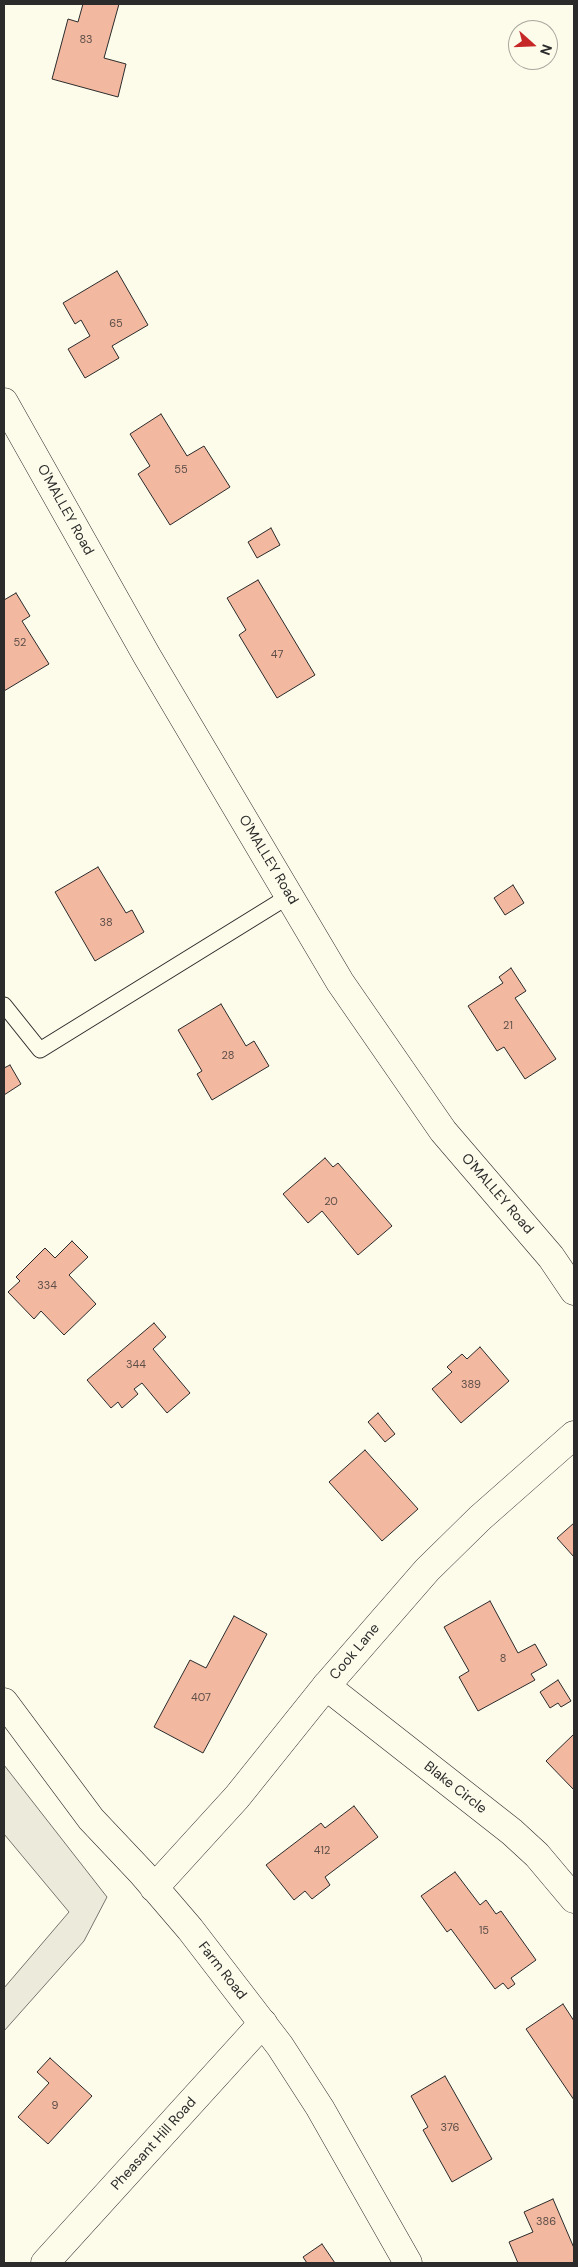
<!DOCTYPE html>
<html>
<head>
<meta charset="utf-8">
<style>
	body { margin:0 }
	#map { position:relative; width:578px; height:2267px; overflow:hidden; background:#fdfbea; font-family:"DM Sans",sans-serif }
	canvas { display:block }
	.frame { position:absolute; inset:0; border:5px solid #2b2b2b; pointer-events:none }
	.north { position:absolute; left:508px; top:20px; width:50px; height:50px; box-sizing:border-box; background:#fdfbea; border:1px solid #a9a89e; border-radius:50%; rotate:110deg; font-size:14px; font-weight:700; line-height:20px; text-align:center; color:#2b2b2b }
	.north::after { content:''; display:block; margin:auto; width:18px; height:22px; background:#c62828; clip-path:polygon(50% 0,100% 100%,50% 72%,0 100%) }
</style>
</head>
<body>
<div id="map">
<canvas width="578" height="2267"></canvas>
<div class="frame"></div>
<div class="north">N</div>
</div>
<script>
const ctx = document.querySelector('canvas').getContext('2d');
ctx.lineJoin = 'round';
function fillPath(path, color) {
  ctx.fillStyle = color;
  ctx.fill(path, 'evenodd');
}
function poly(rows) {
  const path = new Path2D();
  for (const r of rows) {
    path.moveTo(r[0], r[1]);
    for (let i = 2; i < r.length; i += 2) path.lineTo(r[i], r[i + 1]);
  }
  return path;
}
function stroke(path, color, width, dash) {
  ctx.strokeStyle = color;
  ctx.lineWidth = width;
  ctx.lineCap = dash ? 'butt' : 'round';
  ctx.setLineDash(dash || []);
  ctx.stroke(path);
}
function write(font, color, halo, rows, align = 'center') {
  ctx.font = font + ' "DM Sans",sans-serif';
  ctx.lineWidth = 4;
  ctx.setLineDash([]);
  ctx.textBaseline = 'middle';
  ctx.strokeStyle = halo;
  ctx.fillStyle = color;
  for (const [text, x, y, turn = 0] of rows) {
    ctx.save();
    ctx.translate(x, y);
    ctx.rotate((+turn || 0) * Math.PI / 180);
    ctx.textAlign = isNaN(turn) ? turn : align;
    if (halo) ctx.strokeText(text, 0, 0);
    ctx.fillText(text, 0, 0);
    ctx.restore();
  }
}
const green = poly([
	[4,1765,107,1897,84,1941,4,2031,4,1988,69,1912,4,1834,4,1765]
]);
fillPath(green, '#ecebdb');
stroke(green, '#74746e', 1);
const building = poly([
	[83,4,119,4,104,58,126,64,118,97,52,79,68,19,78,22,83,4],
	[117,271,148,325,112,346,119,358,85,378,68,349,90,336,81,320,75,324,63,303,117,271],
	[161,414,187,456,204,446,230,487,170,525,138,474,150,466,130,434,161,414],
	[271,528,280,545,257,558,248,542,271,528],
	[258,580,315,675,277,698,239,635,246,630,227,598,258,580],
	[16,593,30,616,22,621,49,664,4,691,4,600,16,593],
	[98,867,126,913,132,910,144,932,95,961,55,892,98,867],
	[513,885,524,903,505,915,494,898,513,885],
	[511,968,526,991,515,998,556,1059,525,1079,504,1047,497,1051,468,1006,503,983,499,977,511,968],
	[221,1004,246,1046,254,1041,269,1066,212,1100,197,1074,202,1071,178,1030,221,1004],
	[10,1065,21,1084,4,1095,4,1068,10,1065],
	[325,1158,333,1167,338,1163,392,1226,358,1255,322,1211,308,1223,283,1194,325,1158],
	[72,1241,88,1257,69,1275,96,1304,64,1335,41,1311,34,1319,8,1292,20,1281,16,1277,45,1248,55,1258,72,1241],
	[154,1323,166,1337,153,1349,190,1393,167,1413,142,1383,134,1389,138,1394,122,1408,118,1402,111,1408,87,1380,154,1323],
	[480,1347,509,1381,461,1423,432,1389,452,1372,447,1367,462,1354,467,1359,480,1347],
	[378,1413,395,1434,385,1442,368,1422,378,1413],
	[365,1450,418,1509,382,1541,329,1482,365,1450],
	[574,1523,574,1557,557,1538,574,1523],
	[490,1601,518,1653,535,1644,547,1665,531,1674,535,1680,478,1711,459,1677,469,1671,444,1627,490,1601],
	[234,1616,267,1634,203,1753,154,1727,190,1660,206,1668,234,1616],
	[558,1680,571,1701,561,1707,558,1703,550,1708,540,1692,558,1680],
	[574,1734,574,1790,546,1761,574,1734],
	[354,1806,378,1837,325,1877,330,1885,312,1899,305,1891,294,1900,266,1865,321,1823,325,1828,354,1806],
	[455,1872,480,1905,486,1900,496,1914,501,1911,536,1960,511,1978,515,1984,508,1989,503,1983,495,1989,451,1929,447,1932,421,1896,455,1872],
	[563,2004,574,2021,574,2100,526,2029,563,2004],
	[50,2058,92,2096,48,2144,18,2117,49,2083,37,2072,50,2058],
	[445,2076,492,2159,452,2182,423,2130,428,2127,411,2096,445,2076],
	[553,2199,574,2248,574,2263,518,2263,509,2242,533,2232,524,2212,553,2199],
	[322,2244,335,2263,307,2263,303,2257,322,2244]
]);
fillPath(building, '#f2b8a0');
stroke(building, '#2b2b2b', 1);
const service = poly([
	[4,1005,40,1050,289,896]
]);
const minor = poly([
	[4,402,147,656,340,982,443,1131,551,1257,574,1291],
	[326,1686,512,1832,537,1855,574,1899],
	[45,2263,263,2023]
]);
const tertiary = poly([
	[4,1702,91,1819,142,1873,190,1929,280,2046,320,2108,408,2263],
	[154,1888,237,1797,326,1686,427,1570,480,1518,574,1435]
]);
stroke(service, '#2b2b2b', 17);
stroke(minor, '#2b2b2b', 29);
stroke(tertiary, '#2b2b2b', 29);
stroke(service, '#fdfbea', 15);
stroke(minor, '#fdfbea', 28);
stroke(tertiary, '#fdfbea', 28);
write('11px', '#5d4e48', null, [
	["83",86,40],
	["65",116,324],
	["55",181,470],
	["52",20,643],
	["47",277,655],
	["38",106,923],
	["21",508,1026],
	["28",228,1056],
	["20",331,1202],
	["334",47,1286],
	["344",136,1365],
	["389",471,1385],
	["8",503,1659],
	["407",201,1698],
	["412",322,1851],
	["15",484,1931],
	["9",55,2106],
	["376",450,2128],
	["386",546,2222]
]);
write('14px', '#2b2b2b', '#fdfbea', [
	["O'MALLEY Road",65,510,61],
	["O'MALLEY Road",268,860,59],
	["O'MALLEY Road",497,1194,49],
	["Cook Lane",355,1652,-50],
	["Blake Circle",455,1788,38],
	["Farm Road",222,1971,52],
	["Pheasant Hill Road",154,2144,-48]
]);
</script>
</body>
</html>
